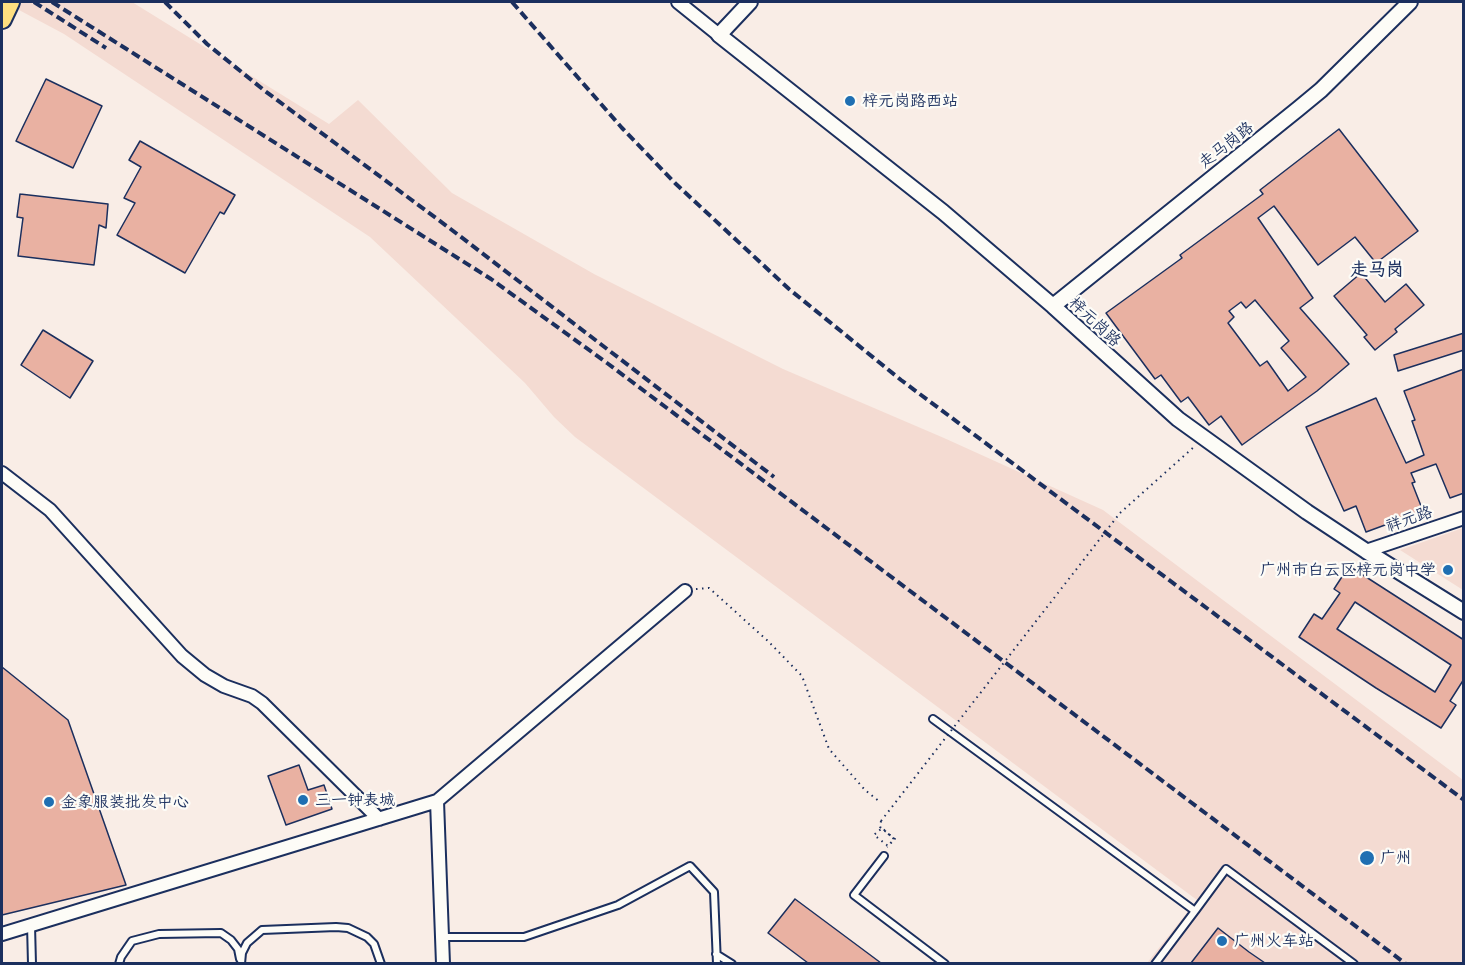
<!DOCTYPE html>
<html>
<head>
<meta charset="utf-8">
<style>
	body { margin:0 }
	#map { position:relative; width:1465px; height:965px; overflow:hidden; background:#f9ede6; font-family:Mali,sans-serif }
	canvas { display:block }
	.frame { position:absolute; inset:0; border:3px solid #1b2f5e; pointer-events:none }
</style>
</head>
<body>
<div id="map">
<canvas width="1465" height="965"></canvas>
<div class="frame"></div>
</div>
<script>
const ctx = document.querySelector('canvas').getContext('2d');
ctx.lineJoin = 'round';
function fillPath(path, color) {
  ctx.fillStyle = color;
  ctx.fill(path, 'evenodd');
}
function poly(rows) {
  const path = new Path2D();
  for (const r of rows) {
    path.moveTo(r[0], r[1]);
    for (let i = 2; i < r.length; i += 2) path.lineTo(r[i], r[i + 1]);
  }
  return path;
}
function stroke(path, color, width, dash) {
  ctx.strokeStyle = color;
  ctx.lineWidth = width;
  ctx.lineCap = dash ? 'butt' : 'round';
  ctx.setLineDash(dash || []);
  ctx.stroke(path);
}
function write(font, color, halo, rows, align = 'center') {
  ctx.font = font + ' Mali,"LXGW WenKai TC",sans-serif';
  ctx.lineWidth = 4.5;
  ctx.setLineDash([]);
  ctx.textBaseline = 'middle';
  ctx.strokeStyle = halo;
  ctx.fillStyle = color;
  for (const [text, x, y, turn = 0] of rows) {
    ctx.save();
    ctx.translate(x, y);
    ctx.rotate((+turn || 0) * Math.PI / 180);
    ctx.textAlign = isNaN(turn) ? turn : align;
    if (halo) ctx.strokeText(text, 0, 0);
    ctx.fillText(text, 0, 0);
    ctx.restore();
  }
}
fillPath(poly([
	[4,2,132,2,329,124,358,100,452,193,594,274,783,369,944,438,1103,510,1463,780,1463,963,1147,963,1197,900,575,437,554,417,525,383,370,237,64,34],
	[1463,528,1463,590,1400,550]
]), '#f4dbd2');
const building = poly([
	[46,79,102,106,73,168,16,141,46,79],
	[1339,129,1418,231,1376,263,1355,237,1318,265,1274,206,1258,218,1313,298,1300,308,1349,364,1317,391,1242,445,1221,416,1209,425,1188,397,1181,402,1161,375,1155,379,1106,313,1182,258,1180,255,1263,194,1260,190,1339,129],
	[1255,300,1289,341,1281,348,1306,377,1288,391,1267,361,1260,366,1228,323,1234,317,1229,311,1241,302,1246,308,1255,300],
	[140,141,235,195,224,214,220,212,185,273,117,235,135,203,124,198,141,167,129,160,140,141],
	[20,194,108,204,106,228,99,225,94,265,18,256,23,218,17,217,20,194],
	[1361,273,1385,302,1406,284,1424,305,1395,329,1397,332,1375,350,1364,337,1367,335,1334,296,1361,273],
	[43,330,93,361,70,398,21,365,43,330],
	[1464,333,1464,350,1398,371,1394,355,1464,333],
	[1464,369,1464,493,1450,498,1436,464,1411,473,1415,482,1412,483,1423,511,1366,532,1356,506,1344,511,1306,427,1376,398,1406,463,1424,455,1412,421,1415,420,1404,391,1464,369],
	[1349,566,1464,640,1464,679,1450,701,1456,705,1441,728,1376,688,1299,637,1314,614,1322,619,1340,593,1334,589,1349,566],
	[1355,602,1451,665,1435,692,1337,629,1355,602],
	[2,667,68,720,126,885,2,915,2,667],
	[299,765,308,790,324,785,332,809,286,825,268,776,299,765],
	[795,899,881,963,808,963,768,933,795,899],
	[1218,928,1249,952,1265,963,1191,963,1218,928]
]);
fillPath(building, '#e9b1a2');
stroke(building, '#1b2f5e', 1.5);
const service = poly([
	[933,719,1195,911,1155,964],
	[884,856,854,895,945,964],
	[1195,911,1226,869,1354,964],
	[31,925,32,964],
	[442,937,524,937,618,905,690,866,714,892,717,964],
	[716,954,732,964],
	[119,964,121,957,132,941,159,934,221,933,231,940,238,949,240,959],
	[241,964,242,953,247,943,262,930,336,927,348,928,367,937,374,944,381,964]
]);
const minor = poly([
	[678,2,719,35],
	[2,473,50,510,182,656,205,675,224,686,252,696,262,703,379,819],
	[1366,551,1464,518],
	[437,801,443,964],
	[2,934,437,801,685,591]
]);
const tertiary = poly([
	[750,2,719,35,943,212,1053,306,1178,419,1307,512,1366,551,1464,612],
	[1053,306,1298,109,1321,90,1410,2]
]);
const primary = poly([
	[2,19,10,2]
]);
stroke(service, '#1b2f5e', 10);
stroke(minor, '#1b2f5e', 16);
stroke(tertiary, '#1b2f5e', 18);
stroke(primary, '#1b2f5e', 22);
stroke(poly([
	[1120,513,1194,447],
	[696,589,709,588,768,641,802,676,829,749,865,790,880,802],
	[881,821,880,827,895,839,888,846,874,835,882,828,894,839,888,846,887,847]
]), '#1b2f5e', 2, [1.5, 4.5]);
stroke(service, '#fdfcf7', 6);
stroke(minor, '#fdfcf7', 12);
stroke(tertiary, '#fdfcf7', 14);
stroke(primary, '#fedf80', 18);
stroke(poly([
	[34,2,106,48],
	[52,2,491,279,607,363,1406,964],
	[165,2,207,44,265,91,448,227,774,477],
	[512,2,622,128,676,184,789,289,901,380,1464,800]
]), '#1b2f5e', 4, [9, 4.5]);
stroke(poly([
	[881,821,1120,513]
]), '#1b2f5e', 2, [1.5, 4.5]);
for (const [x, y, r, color] of [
	[850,101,6,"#1f6fb2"],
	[1448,570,6,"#1f6fb2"],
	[303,800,6,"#1f6fb2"],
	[49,802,6,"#1f6fb2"],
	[1367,858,8,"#1f6fb2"],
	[1222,941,6,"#1f6fb2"]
]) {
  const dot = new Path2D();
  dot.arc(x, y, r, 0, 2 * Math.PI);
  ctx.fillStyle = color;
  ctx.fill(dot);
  stroke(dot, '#fdfcf7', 2);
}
write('16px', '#1b2f5e', '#fdfcf7', [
	["梓元岗路西站",862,101],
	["广州市白云区梓元岗中学",1436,570,"right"],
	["三一钟表城",315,800],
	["金象服装批发中心",61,802],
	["广州",1380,858],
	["广州火车站",1234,941]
], 'left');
write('16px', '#1b2f5e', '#fdfcf7', [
	["走马岗路",1226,145,-38],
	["梓元岗路",1095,322,43],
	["祥元路",1409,519,-19]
]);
write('bold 18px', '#1b2f5e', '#fdfcf7', [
	["走马岗",1377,269]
]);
</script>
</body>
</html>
